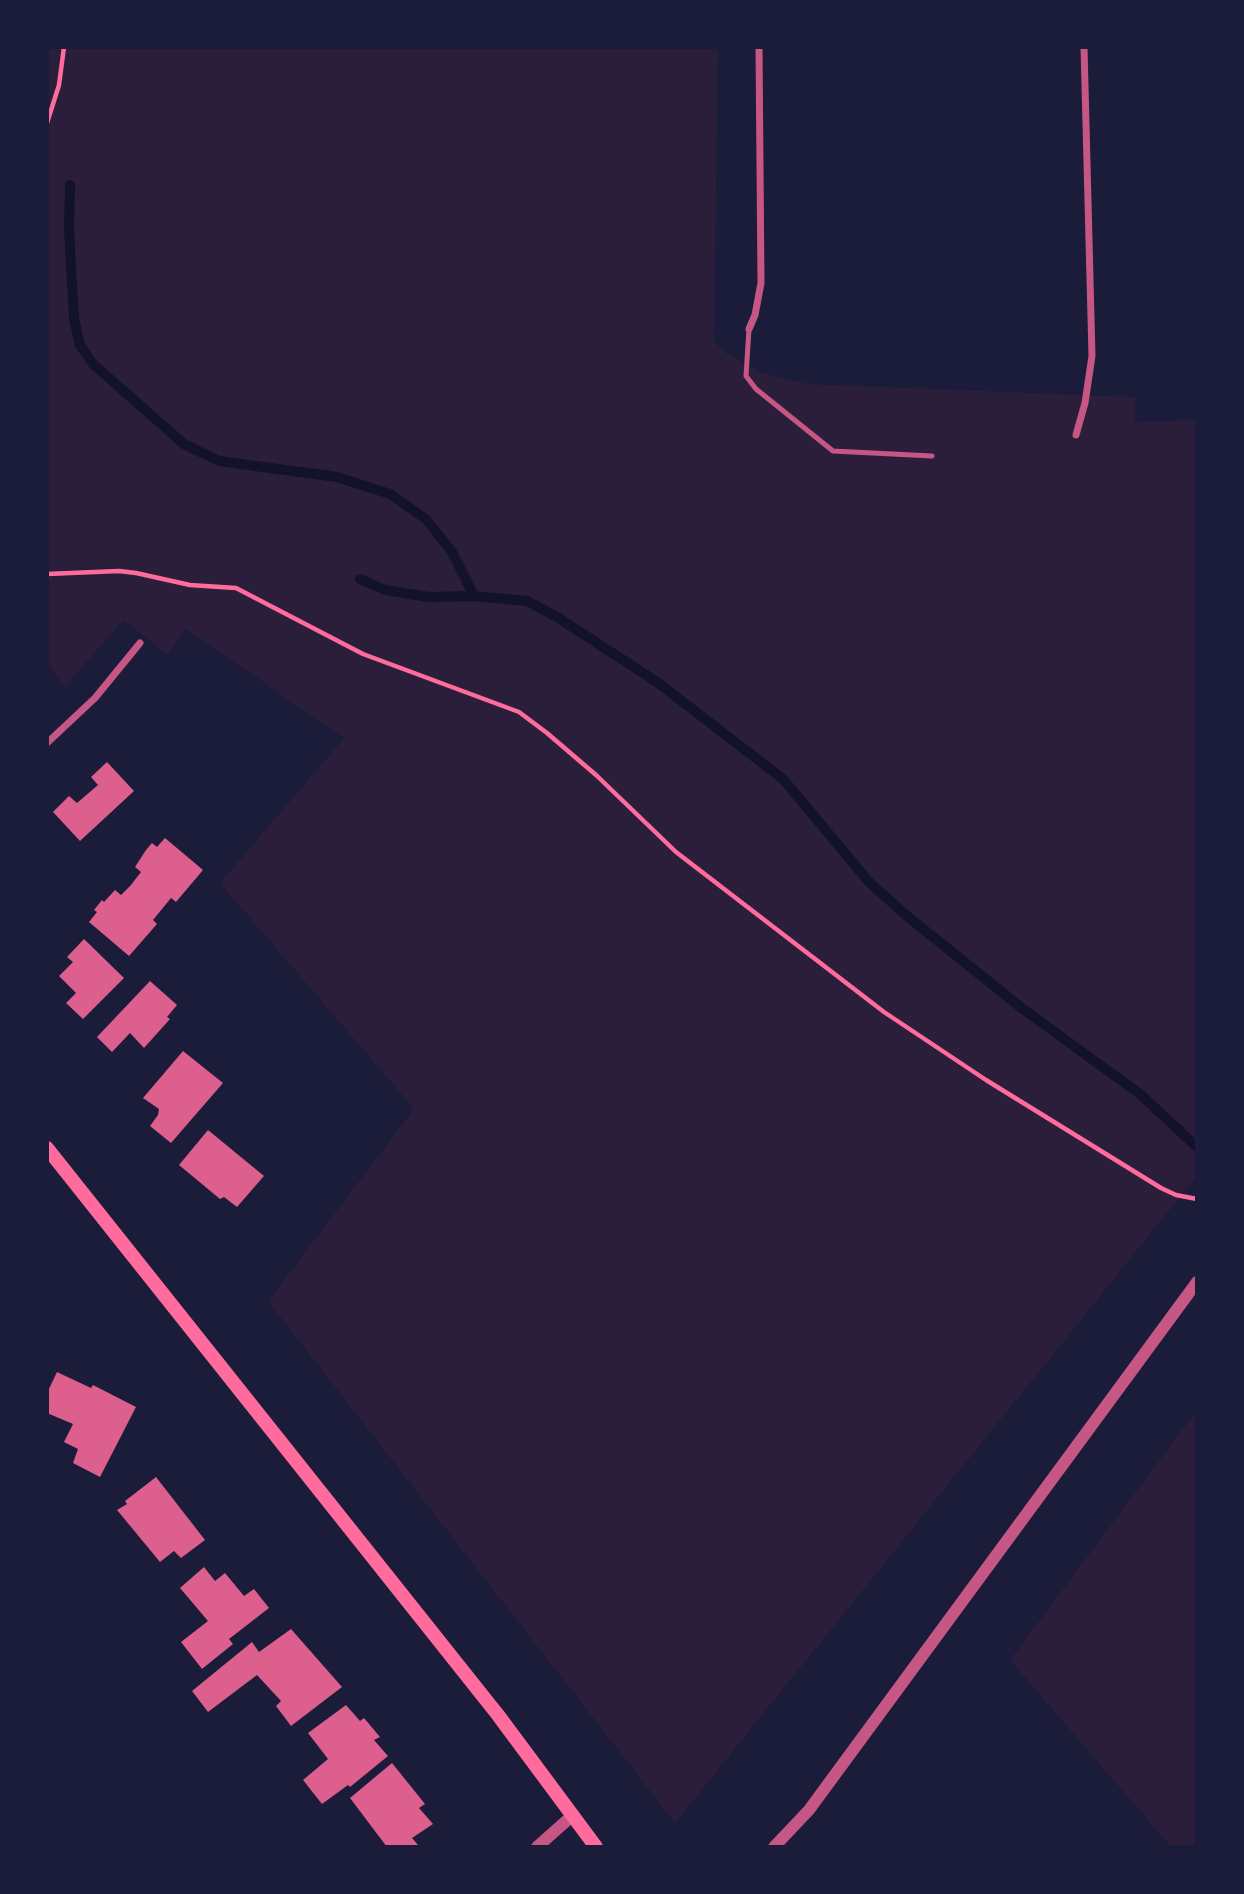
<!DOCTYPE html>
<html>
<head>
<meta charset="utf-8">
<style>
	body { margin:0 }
	#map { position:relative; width:1244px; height:1894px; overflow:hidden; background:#1b1b3a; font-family:Manrope,sans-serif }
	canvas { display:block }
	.frame { position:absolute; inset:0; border:49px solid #1b1b3a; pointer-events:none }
</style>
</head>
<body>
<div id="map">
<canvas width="1244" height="1894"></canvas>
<div class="frame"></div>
</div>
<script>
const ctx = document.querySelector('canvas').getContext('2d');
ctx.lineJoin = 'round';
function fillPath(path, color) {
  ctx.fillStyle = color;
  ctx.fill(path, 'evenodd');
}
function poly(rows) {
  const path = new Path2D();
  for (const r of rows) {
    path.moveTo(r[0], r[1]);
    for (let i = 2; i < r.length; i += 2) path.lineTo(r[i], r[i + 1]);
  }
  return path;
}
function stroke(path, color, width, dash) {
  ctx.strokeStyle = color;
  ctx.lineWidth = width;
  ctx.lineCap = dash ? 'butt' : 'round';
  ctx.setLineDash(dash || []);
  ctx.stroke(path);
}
fillPath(poly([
	[47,47,718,47,714,341,727,354,763,373,808,384,1135,397,1134,422,1197,420,1197,1176,675,1823,268,1301,414,1109,220,883,344,738,186,629,168,655,123,620,65,687,47,664],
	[1197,1410,1197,1847,1171,1847,1010,1660]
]), '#2a1e3b');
stroke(poly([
	[70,185,69,230,74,319,80,345,93,364,184,444,219,461,337,477,390,494,426,519,452,552,474,596],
	[360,579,385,590,429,597,474,596,527,601,557,617,657,682,783,779,869,882,907,916,1023,1009,1140,1094,1197,1147]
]), '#12122b', 10);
fillPath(poly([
	[107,762,134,791,80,841,53,812,69,796,77,803,98,785,91,777],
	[165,838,203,870,176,902,171,898,153,920,157,924,129,956,89,922,97,912,94,910,102,900,104,902,115,890,121,895,131,885,141,872,135,867,146,850,152,843,157,847],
	[84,939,124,978,83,1019,66,1003,76,993,59,976,73,962,67,957],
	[150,981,177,1005,167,1017,170,1019,144,1048,130,1033,112,1052,97,1037],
	[183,1051,223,1083,171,1143,150,1126,158,1115,159,1109,143,1098],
	[208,1130,264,1176,237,1207,224,1197,220,1199,179,1165],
	[57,1372,91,1388,93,1385,136,1407,100,1477,73,1463,78,1449,64,1442,73,1424,47,1413,47,1393],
	[156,1477,205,1540,181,1558,174,1551,160,1562,117,1510,127,1504,125,1501],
	[204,1567,215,1581,225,1573,244,1596,254,1589,269,1608,229,1639,233,1644,202,1669,181,1642,208,1621,180,1588],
	[291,1629,342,1687,291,1726,276,1706,281,1701,257,1675,208,1712,192,1691,252,1642,259,1652],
	[346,1705,360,1721,364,1718,380,1737,374,1740,388,1756,350,1787,348,1785,322,1804,303,1780,328,1759,308,1733],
	[392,1763,425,1804,419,1808,433,1824,412,1838,418,1845,415,1847,387,1847,350,1798]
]), '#dd5f8e');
stroke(poly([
	[47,123,59,85,64,47],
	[47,574,119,571,136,573,190,585,236,588,363,654,519,712,547,733,596,775,676,852,884,1012,986,1080,1161,1188,1176,1195,1197,1199]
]), '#ff6b9d', 4.5);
stroke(poly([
	[749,329,746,376,756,389,833,451,932,456]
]), '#c65784', 5);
stroke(poly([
	[749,329,755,315,761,283,759,47],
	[1076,435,1085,403,1092,356,1084,47],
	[47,743,95,698,140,643]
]), '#c65784', 7);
stroke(poly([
	[537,1847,573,1815],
	[774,1847,809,1810,1197,1282]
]), '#c65784', 12);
stroke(poly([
	[47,1148,498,1715,596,1847]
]), '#ff6b9d', 14);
</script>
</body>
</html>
